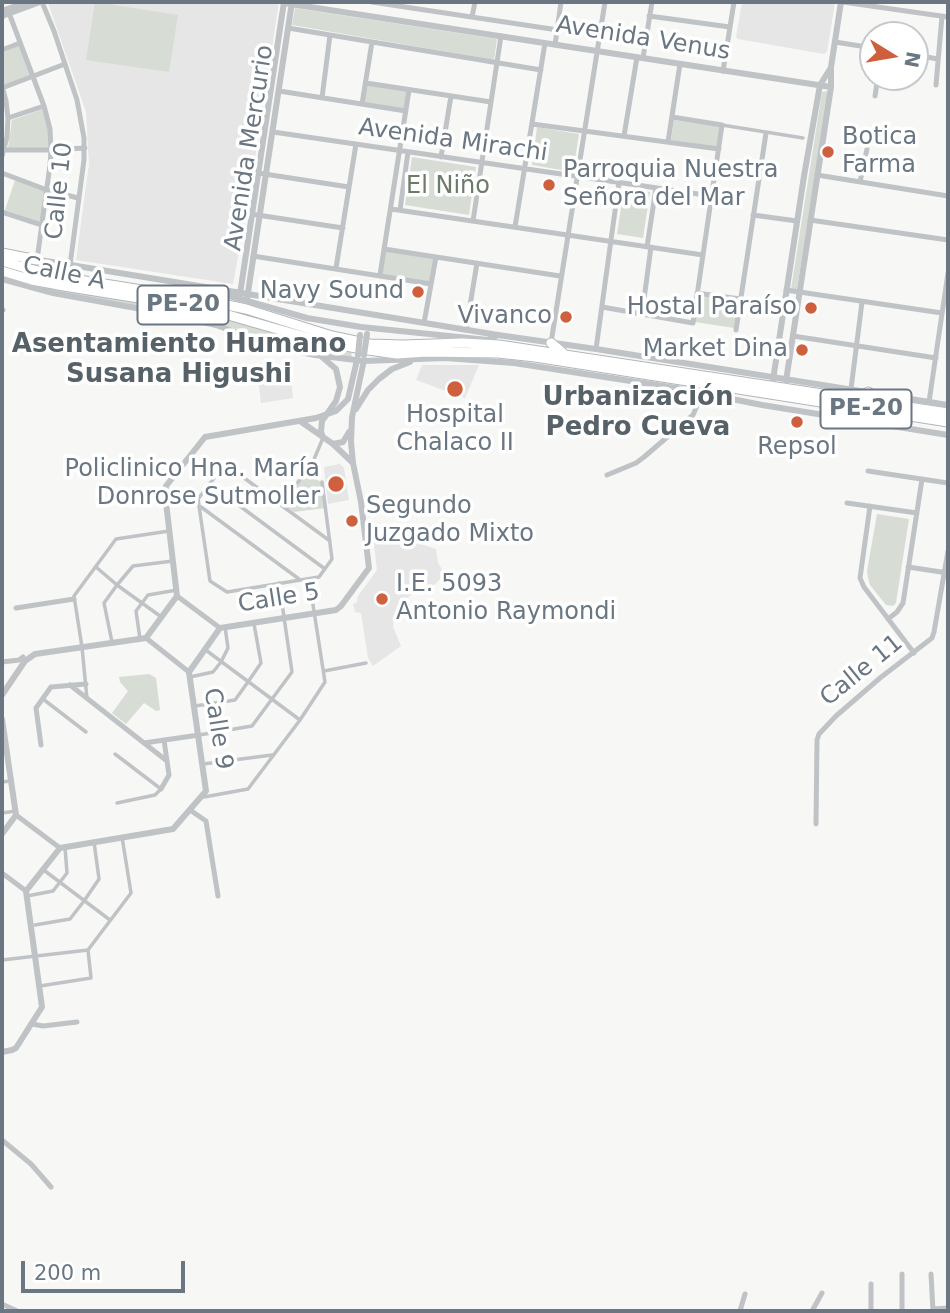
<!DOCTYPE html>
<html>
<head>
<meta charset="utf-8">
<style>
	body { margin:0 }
	#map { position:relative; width:950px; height:1313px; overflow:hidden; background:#f7f7f5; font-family:"DejaVu Sans",sans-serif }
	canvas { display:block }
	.frame { position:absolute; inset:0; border:4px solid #6a7782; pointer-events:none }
	.north { position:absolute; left:859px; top:21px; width:70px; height:70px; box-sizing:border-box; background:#fff; border:2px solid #c3c9cd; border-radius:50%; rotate:101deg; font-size:19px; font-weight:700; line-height:28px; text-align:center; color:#6a7782 }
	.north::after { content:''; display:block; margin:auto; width:24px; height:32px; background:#ce603e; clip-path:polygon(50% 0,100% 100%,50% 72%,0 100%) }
	.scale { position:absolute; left:21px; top:1261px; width:164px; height:32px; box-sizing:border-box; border:4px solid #6a7782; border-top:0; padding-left:9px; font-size:21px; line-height:24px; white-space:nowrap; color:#6a7782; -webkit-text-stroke:5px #fff; paint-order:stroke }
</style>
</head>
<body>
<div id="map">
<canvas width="950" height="1313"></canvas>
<div class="frame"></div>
<div class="north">N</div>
<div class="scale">200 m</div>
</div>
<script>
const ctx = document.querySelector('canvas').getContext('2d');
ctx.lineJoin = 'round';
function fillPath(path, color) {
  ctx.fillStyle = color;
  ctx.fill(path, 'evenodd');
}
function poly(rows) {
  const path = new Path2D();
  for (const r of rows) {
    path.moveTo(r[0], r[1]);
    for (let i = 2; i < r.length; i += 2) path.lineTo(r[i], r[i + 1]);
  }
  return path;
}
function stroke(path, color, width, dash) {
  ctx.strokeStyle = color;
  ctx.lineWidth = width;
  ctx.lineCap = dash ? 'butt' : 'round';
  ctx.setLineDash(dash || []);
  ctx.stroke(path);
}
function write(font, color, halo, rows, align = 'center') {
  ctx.font = font + ' "DejaVu Sans",sans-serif';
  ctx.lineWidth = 7;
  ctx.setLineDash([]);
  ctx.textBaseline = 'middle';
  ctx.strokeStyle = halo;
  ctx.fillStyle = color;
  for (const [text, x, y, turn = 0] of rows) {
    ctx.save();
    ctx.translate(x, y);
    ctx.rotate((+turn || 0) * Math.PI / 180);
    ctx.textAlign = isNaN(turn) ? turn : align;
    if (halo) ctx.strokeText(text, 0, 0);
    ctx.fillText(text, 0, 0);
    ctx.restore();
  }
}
fillPath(poly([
	[50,2,279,2,248,203,233,284,76,260,89,164,86,112,48,3],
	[742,2,835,2,827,52,824,54,738,39,736,37],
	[422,365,479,365,465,398,416,380],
	[291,380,293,398,261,403,259,385],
	[340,464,344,468,349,500,328,504,324,467],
	[387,533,436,549,438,563,445,574,429,590,419,588,406,599,394,619,393,627,401,646,373,666,368,658,361,613,355,612,353,604,357,602,358,596,377,570,373,535]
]), '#e5e6e5');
fillPath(poly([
	[95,2,178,15,169,72,86,60],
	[295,8,497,39,494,60,292,25],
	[18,46,21,48,30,75,4,85,2,80,2,53],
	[367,84,408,91,404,110,363,103],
	[827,91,828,93,797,288,796,289,791,289,822,92],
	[43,109,48,127,50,148,8,148,12,120],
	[674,120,721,127,717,147,671,140],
	[537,127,579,134,573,172,532,165],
	[412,157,476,167,469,215,405,205],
	[15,180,46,192,41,222,5,210],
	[624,188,650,192,643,238,617,234],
	[386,249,434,257,430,283,380,275],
	[2,274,55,288,217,317,351,352,352,357,294,348,216,322,43,288,2,277],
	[700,292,739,298,734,328,695,322],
	[307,472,322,483,325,508,294,512,282,504],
	[877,514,909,519,896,603,893,606,886,605,870,585,868,578,867,571],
	[149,674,156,678,160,710,156,711,144,703,126,724,112,713,128,691,120,682,119,677]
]), '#d7dcd5');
const trunk = poly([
	[2,253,37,260],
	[2,261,29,269,79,280,199,299,246,309,332,336,370,344,403,345,463,343,499,345,948,413],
	[2,271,32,280,64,286,207,309,312,339,361,349,397,354,426,352,498,353,535,357,948,422],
	[551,343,563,353],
	[868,392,882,401],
	[827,415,848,407]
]);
stroke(trunk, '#b3b6b9', 11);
stroke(poly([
	[722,125,803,138],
	[322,482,332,559,319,577,227,592,210,581,198,499,225,464,330,541],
	[210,484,325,569],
	[281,504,312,464,323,438],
	[201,507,299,579],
	[96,567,117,585,160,616],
	[140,639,136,611,148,595,177,590],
	[112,642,104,603,117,585,133,566,173,561],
	[207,651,300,720],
	[324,671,366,663],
	[190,677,213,672,221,662,228,648,225,627],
	[43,699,86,732],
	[87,699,82,647,74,596,116,539,169,531],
	[195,706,235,700,248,682,261,663,254,624],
	[199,735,252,726,292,672,279,583],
	[115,754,161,789,155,795,117,803],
	[203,764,272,755],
	[2,782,10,781],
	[204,797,248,789,300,720,325,682,309,579],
	[2,813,16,811],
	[45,871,110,920],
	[27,896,53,891,67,873,65,847],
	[35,925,70,919,84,901,99,879,94,842],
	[2,960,88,950,131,893,122,837],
	[40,986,91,978,88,950]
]), '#bfc3c6', 3.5);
stroke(poly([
	[42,2,54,31,77,100,84,138,84,160,70,265],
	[372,2,558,30],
	[843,2,948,17],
	[9,13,44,106,50,129,51,150,50,165,37,260],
	[649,16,730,27],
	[472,17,475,2],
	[288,28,541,70],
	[835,42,873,48],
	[555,45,561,2],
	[2,50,20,43],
	[915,55,938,59],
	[643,58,652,2],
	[723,71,734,2],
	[366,83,491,102],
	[936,85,942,16],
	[2,86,6,101,8,118,7,137,2,156],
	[2,88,65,64],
	[279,91,406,111],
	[875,96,878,77],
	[322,98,330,35],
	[362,104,372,42],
	[8,118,44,106],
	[532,124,719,149],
	[273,132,712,196],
	[624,136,637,57],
	[668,142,680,64],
	[4,150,51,150,85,148],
	[441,157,451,96],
	[2,173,47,190,78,198],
	[258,173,349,187],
	[817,175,948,196],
	[860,182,867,149],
	[391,209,703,255],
	[400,210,408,152],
	[2,212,42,225],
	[251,214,343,228],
	[753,215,797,221],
	[810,220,948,240],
	[473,221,501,36],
	[515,227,545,43],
	[647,247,656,188],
	[384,249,560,276],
	[253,256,431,284],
	[336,268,356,144],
	[380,275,409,90],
	[786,290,942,313],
	[697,293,740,299],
	[602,307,693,323,722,125,672,117],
	[2,310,3,310],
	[642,314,651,247],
	[424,323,436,257],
	[466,330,477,263],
	[736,330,766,133],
	[793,336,936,358],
	[551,343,605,2],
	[596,349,619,182],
	[851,389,862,302],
	[929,402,948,273],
	[868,471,948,483],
	[607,475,636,463,644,457,693,415,702,394],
	[847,503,917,513],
	[870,506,860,578,864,587,914,653],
	[908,567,948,573],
	[177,596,220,628],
	[16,608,74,599],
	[888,619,897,612,903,603,922,479],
	[146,638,189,672],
	[2,662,19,660,23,657,25,661],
	[70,685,167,761],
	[144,743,199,735],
	[41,745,36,708,51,687,86,684],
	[161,789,169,775,164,740],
	[190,810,206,821,218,896],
	[16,815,60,848],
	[816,824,817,740,819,734,836,716,880,678,932,638,934,632,948,551],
	[2,873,26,891],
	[32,1024,43,1026,77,1022],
	[2,1140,31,1164,51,1187],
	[902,1274,902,1311],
	[931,1274,933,1311],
	[871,1284,871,1311],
	[2,1304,17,1311],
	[933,1309,948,1308],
	[740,1311,745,1294],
	[812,1311,822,1293]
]), '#bfc3c6', 5);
stroke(poly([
	[284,3,831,87],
	[2,11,27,2],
	[2,16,40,2],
	[34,259,498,335,596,349,948,405],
	[2,279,53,293,169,314,216,325,277,347,315,355,364,361,445,358,514,363,676,388,762,405,948,435],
	[219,293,307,318,361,327,488,340,496,336],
	[240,294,284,2],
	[247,299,292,2],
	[322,357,336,369,340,387,336,401,322,421,321,431,323,438],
	[773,380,804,176,820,85,830,69],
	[786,381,831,87,831,67,841,2],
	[356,409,368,390,379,379,392,369,410,362],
	[300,421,333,444,353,463],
	[333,444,343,442,349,432],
	[2,695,25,661,35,654,146,638,177,596,165,494,166,486,205,437,316,418,336,411,348,399,357,360],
	[2,719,16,815,2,834],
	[2,1052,12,1050,16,1048,42,1007,26,891,60,848,173,829,206,791,189,672,220,628,336,610,341,606,369,568,361,502,353,463,351,442,352,417,364,360]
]), '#bfc3c6', 6);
stroke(trunk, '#fff', 9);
stroke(poly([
	[358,355,360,335],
	[364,355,367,334]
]), '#bfc3c6', 6);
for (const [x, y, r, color] of [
	[828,152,7,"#ce603e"],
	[549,185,7,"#ce603e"],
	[418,292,7,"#ce603e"],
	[811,308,7,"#ce603e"],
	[566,317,7,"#ce603e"],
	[802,350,7,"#ce603e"],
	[455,389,9,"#ce603e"],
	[797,422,7,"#ce603e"],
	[336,484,9,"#ce603e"],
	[352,521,7,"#ce603e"],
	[382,599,7,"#ce603e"]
]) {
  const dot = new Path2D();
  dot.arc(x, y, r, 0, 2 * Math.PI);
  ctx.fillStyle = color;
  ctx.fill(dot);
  stroke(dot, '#fff', 2.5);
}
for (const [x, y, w] of [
	[183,305,91],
	[866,409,91]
]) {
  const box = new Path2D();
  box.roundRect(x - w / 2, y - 19.5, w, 39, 5);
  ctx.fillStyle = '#fff';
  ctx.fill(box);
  stroke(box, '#6a7782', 2);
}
write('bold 23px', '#6a7782', null, [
	["PE-20",183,305],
	["PE-20",866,409]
]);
write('24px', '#6a7782', '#fff', [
	["Avenida Venus",643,39,9],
	["Avenida Mirachi",453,141,8],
	["Avenida Mercurio",250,148,-81],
	["Calle 10",60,191,-84],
	["Calle A",64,274,12],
	["Calle 5",279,599,-9],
	["Calle 11",862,671,-39],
	["Calle 9",217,729,81]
]);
write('24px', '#6a7782', '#fff', [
	["Botica",842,138,"left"],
	["Farma",842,166,"left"],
	["Parroquia Nuestra",563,171,"left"],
	["Señora del Mar",563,199,"left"],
	["Navy Sound",404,292],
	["Hostal Paraíso",797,308],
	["Vivanco",552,317],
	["Market Dina",788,350],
	["Hospital",455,416,"center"],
	["Chalaco II",455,444,"center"],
	["Repsol",797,448,"center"],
	["Policlinico Hna. María",320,470],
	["Donrose Sutmoller",320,498],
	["Segundo",366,507,"left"],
	["Juzgado Mixto",366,535,"left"],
	["I.E. 5093",396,585,"left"],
	["Antonio Raymondi",396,613,"left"]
], 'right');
write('24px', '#6c7a68', '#fff', [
	["El Niño",448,187]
]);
write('bold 26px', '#576168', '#fff', [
	["Asentamiento Humano",179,345],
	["Susana Higushi",179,375],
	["Urbanización",638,398],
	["Pedro Cueva",638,428]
]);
</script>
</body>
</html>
